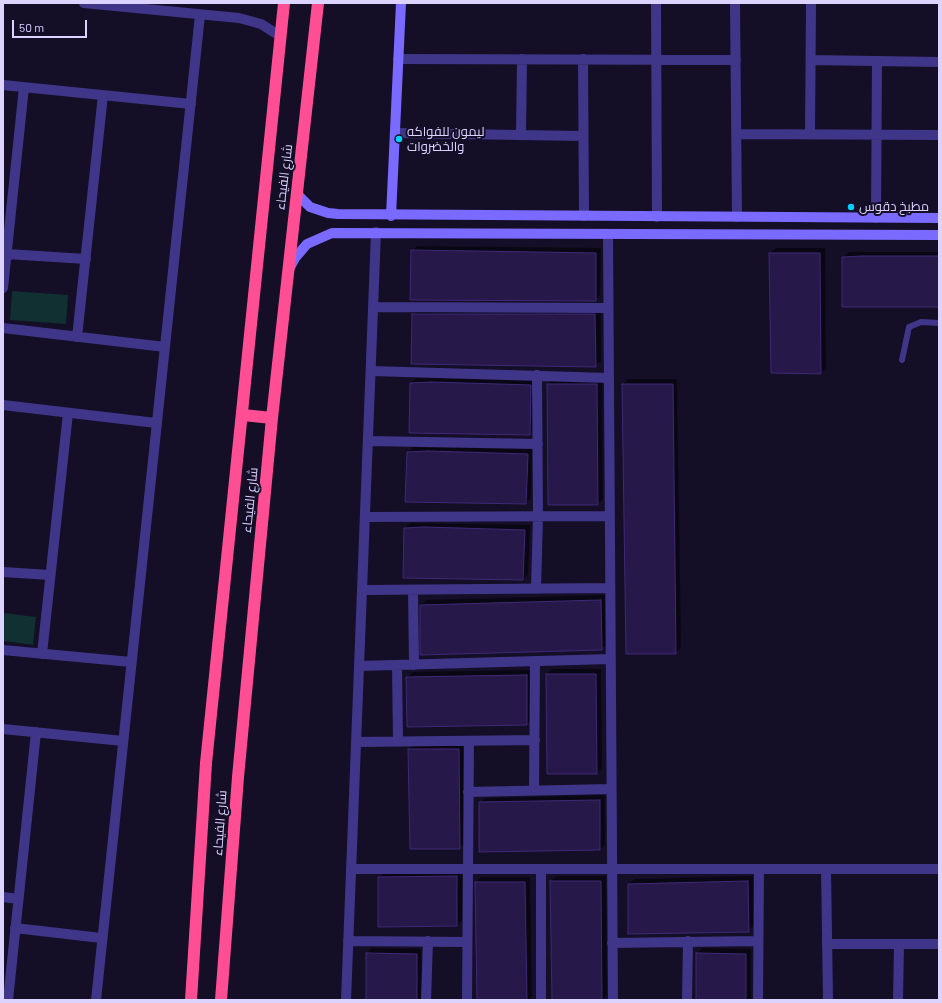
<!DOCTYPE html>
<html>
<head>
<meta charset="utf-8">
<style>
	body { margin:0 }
	#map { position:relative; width:942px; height:1003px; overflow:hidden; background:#140e27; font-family:Barlow,sans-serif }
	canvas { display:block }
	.frame { position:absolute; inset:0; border:4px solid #dcd3ff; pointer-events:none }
	.scale { position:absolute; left:12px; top:20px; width:75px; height:18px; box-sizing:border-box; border:2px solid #dcd3ff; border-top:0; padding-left:5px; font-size:12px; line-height:14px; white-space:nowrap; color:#dcd3ff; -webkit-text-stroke:3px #140e27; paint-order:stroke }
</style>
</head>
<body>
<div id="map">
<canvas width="942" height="1003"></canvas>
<div class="frame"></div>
<div class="scale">50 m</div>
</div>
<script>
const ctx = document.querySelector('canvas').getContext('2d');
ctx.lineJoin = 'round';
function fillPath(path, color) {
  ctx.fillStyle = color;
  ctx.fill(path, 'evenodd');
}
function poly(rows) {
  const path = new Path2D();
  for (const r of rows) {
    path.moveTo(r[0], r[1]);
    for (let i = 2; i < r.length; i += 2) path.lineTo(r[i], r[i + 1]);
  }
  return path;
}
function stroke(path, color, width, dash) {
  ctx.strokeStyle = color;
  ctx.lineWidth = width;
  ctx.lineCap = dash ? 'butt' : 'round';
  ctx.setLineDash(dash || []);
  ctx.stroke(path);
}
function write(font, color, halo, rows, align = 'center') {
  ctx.font = font + ' Barlow,Cairo,sans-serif';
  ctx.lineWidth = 4;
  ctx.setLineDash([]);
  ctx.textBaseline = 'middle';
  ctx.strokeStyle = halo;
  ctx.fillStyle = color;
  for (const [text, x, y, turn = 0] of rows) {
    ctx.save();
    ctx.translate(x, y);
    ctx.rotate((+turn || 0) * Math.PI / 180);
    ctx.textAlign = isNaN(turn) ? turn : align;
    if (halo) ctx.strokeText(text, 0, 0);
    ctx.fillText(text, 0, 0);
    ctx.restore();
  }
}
fillPath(poly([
	[12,291,68,295,66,324,10,320],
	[3,613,36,617,33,645,3,641]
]), '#103031');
fillPath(poly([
	[417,246,601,248,600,295,595,300,412,251],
	[776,248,825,248,826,368,821,373,770,253],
	[849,252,939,252,939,306,843,257],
	[418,309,601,311,601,361,595,366,413,314],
	[416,378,535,380,534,429,529,434,411,383],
	[553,379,602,380,603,499,598,504,548,384],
	[628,379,677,379,681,648,675,653,623,384],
	[413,447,532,449,531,498,526,503,408,453],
	[410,523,530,525,528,574,523,579,405,528],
	[605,595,607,644,601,649,421,605,426,600],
	[552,669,601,669,602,768,597,773,547,674],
	[532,670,532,719,527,724,408,726,407,678,413,672],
	[414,744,463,744,464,843,459,848,411,848,409,749],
	[605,795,605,844,600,850,480,803,485,798],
	[462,871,462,920,457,925,379,878,384,872],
	[557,876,606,876,607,995,602,1000,553,1000,551,881],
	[753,876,754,926,748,931,629,884,634,879],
	[481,877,530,877,532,996,528,1000,478,1000,476,882],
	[372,948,421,949,422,1000,368,1000,367,954],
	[702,948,751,949,751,1000,697,1000,697,954]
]), '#0007');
const building = poly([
	[411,250,596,253,596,301,410,300,411,250],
	[769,253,820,253,821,374,771,373,769,253],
	[863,256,939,256,939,307,842,307,842,257,863,256],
	[412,314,595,314,596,367,411,364,412,314],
	[431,382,531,385,530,435,409,433,410,383,431,382],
	[547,384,597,384,598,505,548,505,547,384],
	[622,384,673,384,676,654,626,654,622,384],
	[428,451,528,454,526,504,405,502,407,452,428,451],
	[425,527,525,530,523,580,403,578,404,528,425,527],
	[601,600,602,650,420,655,420,605,601,600],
	[546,674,596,674,597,774,547,774,546,674],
	[527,675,527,725,407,727,406,677,527,675],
	[408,749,459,749,460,849,410,849,408,749],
	[600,800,600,850,479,852,479,802,600,800],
	[457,876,457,926,378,927,378,877,457,876],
	[550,881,601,881,602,1000,552,1000,550,881],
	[748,881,749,932,628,934,628,884,748,881],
	[475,882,525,882,527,1000,477,1000,475,882],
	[366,953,417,954,417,1000,366,1000,366,953],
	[696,953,746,954,746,1000,696,1000,696,953]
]);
fillPath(building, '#261849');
stroke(building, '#3f2977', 1);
stroke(poly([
	[902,360,909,327,921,322,939,323]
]), '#403689', 6);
stroke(poly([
	[84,3,239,18,261,24,280,36],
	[656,3,657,217],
	[735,3,737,217],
	[398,59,736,60],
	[583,59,584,216],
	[811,60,939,62],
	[3,85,191,104],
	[395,133,583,136],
	[736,134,939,135],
	[810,134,811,3],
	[521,135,522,59],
	[876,218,877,61],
	[608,234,613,1000],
	[7,254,86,259],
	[3,288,24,87],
	[373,307,608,308],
	[3,328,165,347],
	[77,337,103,95],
	[371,371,609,378],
	[3,405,156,423],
	[368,441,538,444],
	[365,517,610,516],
	[3,572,50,575],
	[536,589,538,516,537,375],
	[362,590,610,588],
	[413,590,414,665],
	[3,650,131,662],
	[42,654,68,413],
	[397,665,398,742],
	[359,666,610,659],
	[3,729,123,741],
	[356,742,535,740],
	[534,791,535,661],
	[468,792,611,789],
	[351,869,939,869],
	[541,869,541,1000],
	[826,869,828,1000],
	[3,897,18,899],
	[15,928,101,938],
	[348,941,467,942],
	[612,943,758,941],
	[827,944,939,944],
	[8,1000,36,732],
	[96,1000,200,15],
	[346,1000,376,232],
	[426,1000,428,941],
	[467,1000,469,741],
	[687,1000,688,941],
	[758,1000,759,869],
	[898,1000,899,944]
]), '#403689', 10);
stroke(poly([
	[296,193,310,207,328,213,338,214,939,218],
	[391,216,401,3],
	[289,269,295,258,307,244,332,233,939,235]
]), '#7b6aff', 10);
stroke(poly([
	[243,415,272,418],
	[191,1000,206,763,284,3],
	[221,1000,238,777,272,418,318,3]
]), '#ff4e94', 12);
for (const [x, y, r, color] of [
	[399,139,4,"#00cffe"],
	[851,207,4,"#00cffe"]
]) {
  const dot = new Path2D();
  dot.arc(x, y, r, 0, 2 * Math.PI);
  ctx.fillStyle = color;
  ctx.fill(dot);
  stroke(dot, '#140e27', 1.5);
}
write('13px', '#dcd3ff', '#140e27', [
	["ليمون للفواكه",407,132],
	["والخضروات",407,147],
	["مطبخ دقوس",859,207]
], 'left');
write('13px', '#dcd3ff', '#140e27', [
	["شارع الفيحاء",284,177,-83],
	["شارع الفيحاء",250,500,-84],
	["شارع الفيحاء",220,823,-86]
]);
</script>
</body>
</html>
